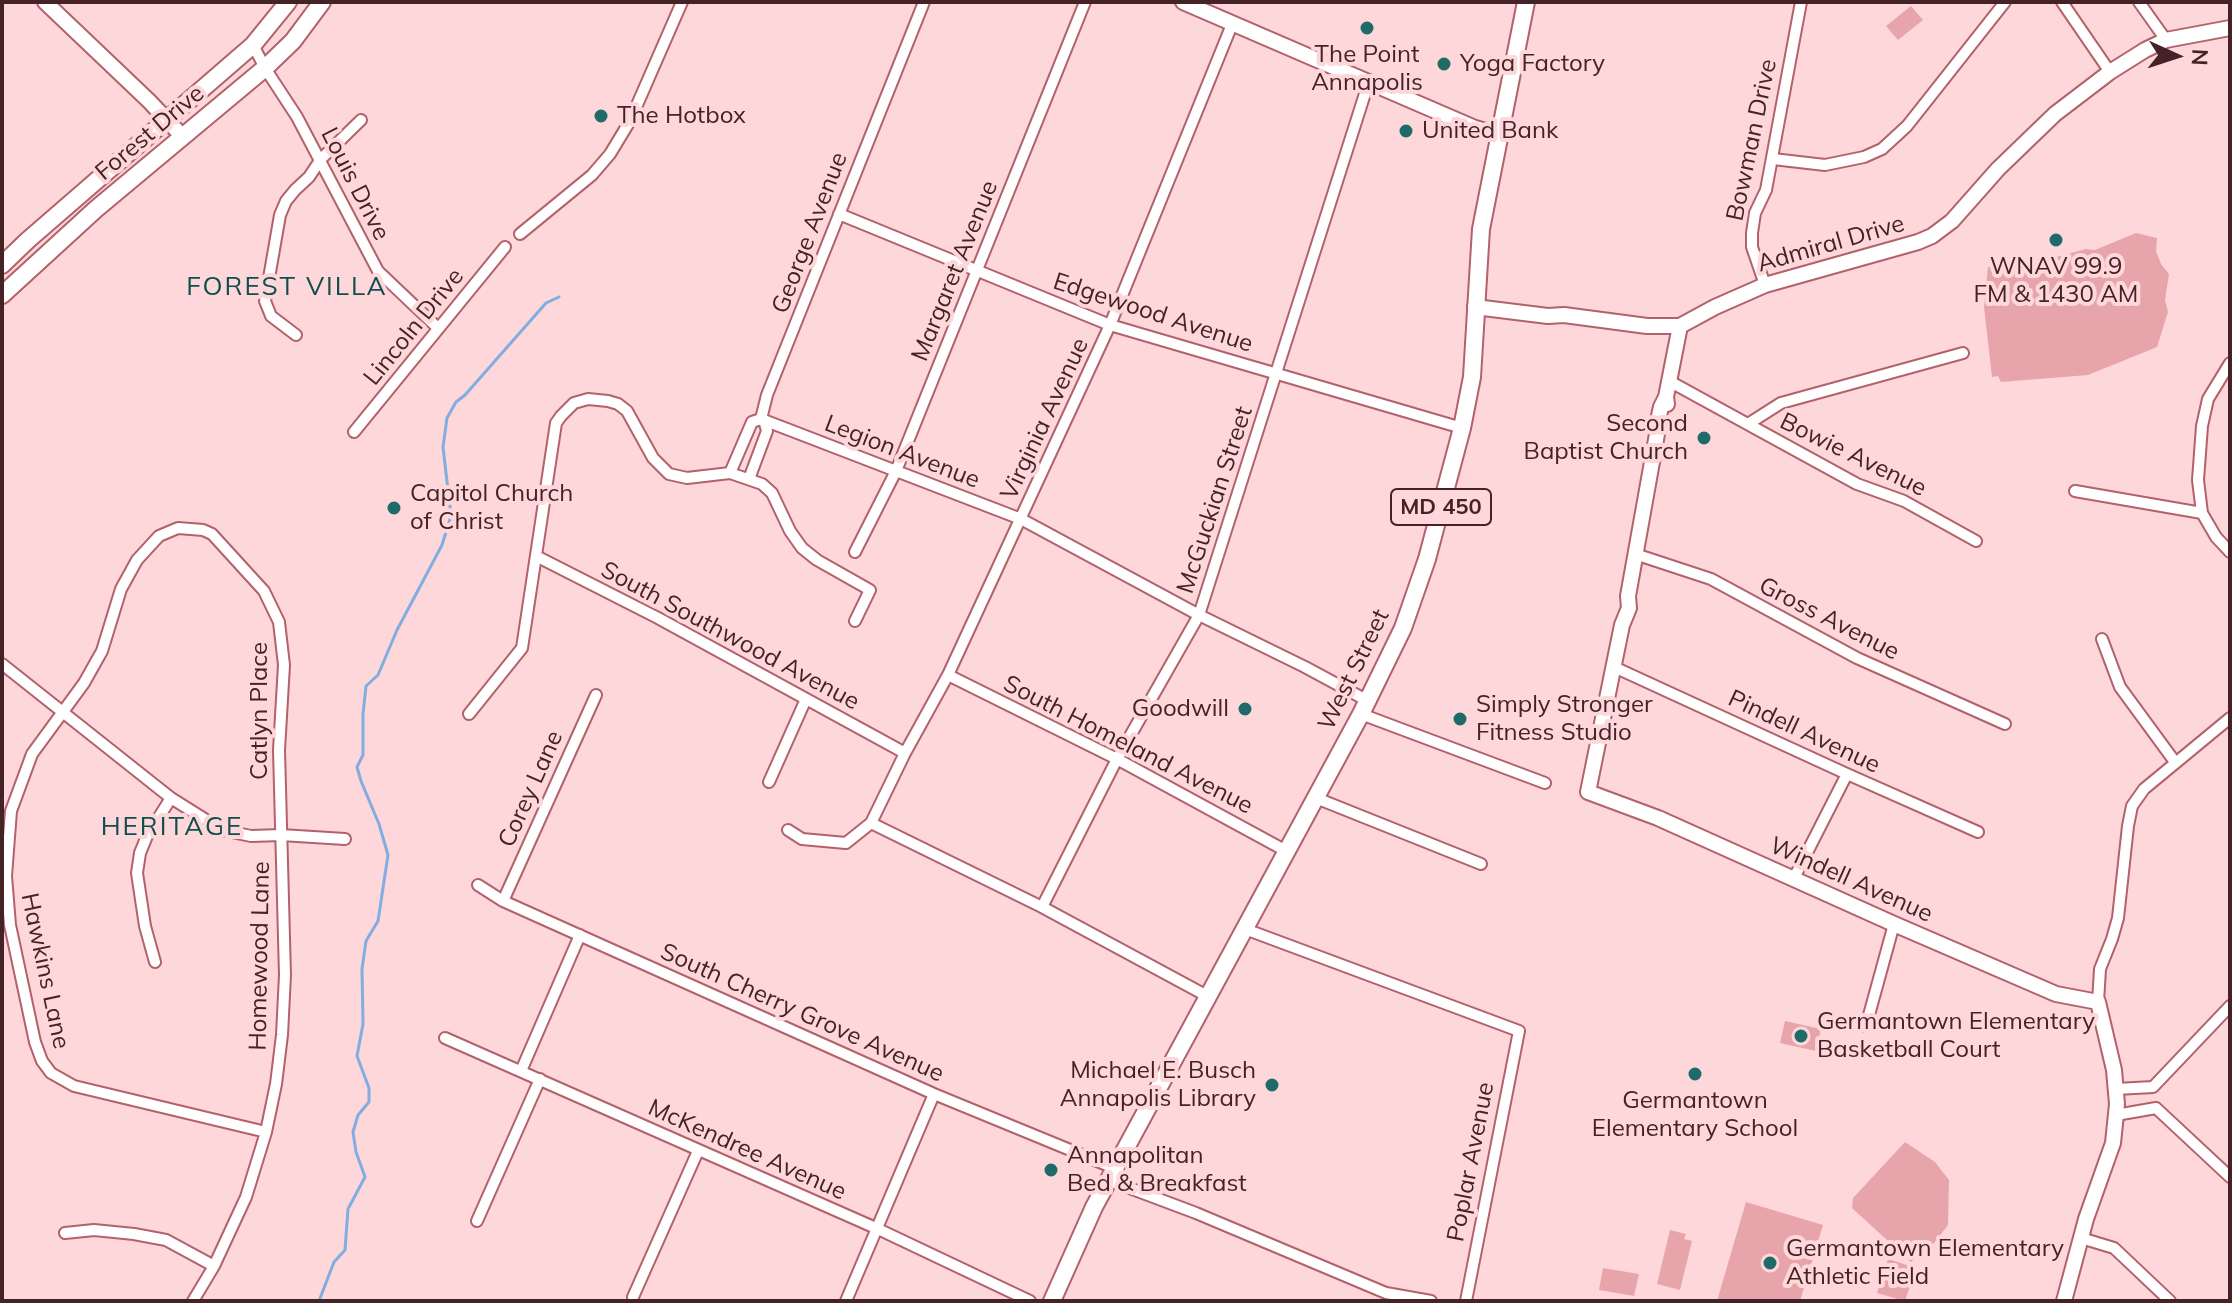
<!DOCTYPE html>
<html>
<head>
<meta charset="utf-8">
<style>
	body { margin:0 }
	#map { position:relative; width:2232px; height:1303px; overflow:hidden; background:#fdd7da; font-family:Mulish,sans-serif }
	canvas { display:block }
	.frame { position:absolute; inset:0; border:4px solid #452226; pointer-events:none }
	.north { position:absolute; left:2136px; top:16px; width:80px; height:80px; -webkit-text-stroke:6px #fdd7da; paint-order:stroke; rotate:93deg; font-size:22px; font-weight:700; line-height:32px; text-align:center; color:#452226 }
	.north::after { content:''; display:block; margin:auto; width:28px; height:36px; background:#452226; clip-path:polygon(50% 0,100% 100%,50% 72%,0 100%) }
</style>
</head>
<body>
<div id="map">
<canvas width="2232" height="1303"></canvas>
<div class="frame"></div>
<div class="north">N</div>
</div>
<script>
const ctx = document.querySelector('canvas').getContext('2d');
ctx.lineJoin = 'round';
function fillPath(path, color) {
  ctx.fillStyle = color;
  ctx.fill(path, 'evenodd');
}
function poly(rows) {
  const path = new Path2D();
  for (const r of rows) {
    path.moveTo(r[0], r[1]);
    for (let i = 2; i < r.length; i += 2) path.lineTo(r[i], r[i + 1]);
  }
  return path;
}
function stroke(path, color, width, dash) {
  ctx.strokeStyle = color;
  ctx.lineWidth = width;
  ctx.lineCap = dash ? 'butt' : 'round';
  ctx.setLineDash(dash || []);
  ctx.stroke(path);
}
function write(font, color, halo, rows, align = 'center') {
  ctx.font = font + ' Mulish,sans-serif';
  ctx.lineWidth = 8;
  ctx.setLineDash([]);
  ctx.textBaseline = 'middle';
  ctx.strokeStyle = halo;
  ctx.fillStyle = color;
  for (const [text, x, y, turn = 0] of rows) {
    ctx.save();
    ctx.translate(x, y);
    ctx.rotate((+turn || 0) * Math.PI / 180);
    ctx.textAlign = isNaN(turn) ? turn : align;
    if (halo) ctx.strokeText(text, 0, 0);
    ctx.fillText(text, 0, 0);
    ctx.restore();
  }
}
fillPath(poly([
	[1911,6,1923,20,1898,40,1886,26],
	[2136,233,2157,238,2156,251,2161,264,2169,274,2165,300,2168,312,2157,347,2088,375,2001,382,1998,376,1992,377,1984,307,1988,267,2045,260,2086,249,2095,250],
	[1785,1021,1821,1029,1816,1051,1780,1043],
	[1905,1142,1935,1162,1949,1180,1948,1225,1931,1247,1911,1262,1852,1208,1853,1198],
	[1746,1202,1823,1225,1800,1301,1717,1301],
	[1670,1230,1686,1234,1684,1239,1692,1241,1680,1290,1657,1284],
	[1888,1259,1916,1268,1905,1301,1877,1293],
	[1603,1268,1639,1274,1634,1296,1599,1290]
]), '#e7a5ab');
stroke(poly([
	[319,1301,334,1262,345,1250,348,1209,365,1177,356,1152,353,1132,358,1115,369,1102,369,1088,357,1056,363,1024,362,969,366,941,378,921,388,855,379,824,361,781,357,767,363,755,363,714,366,686,378,675,397,630,442,545,451,516,443,447,447,418,456,402,465,395,546,303,559,297]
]), '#81ade1', 3);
const street = poly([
	[2062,2,2110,72],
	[2139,2,2166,40],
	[253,45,265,68,297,117,378,271,438,328],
	[1773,159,1825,165,1864,157,1882,149,1907,126,2005,2],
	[839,214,1110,325,1462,428],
	[520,234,592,175,610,154,630,121,682,2],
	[1765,285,1752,247,1752,233,1755,213,1766,190,1801,2],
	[296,335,271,316,265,301,280,215,286,201,295,190,309,177,321,159,361,120],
	[2230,363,2208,399,2202,426,2198,480,2202,513,2216,537,2230,552],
	[1669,381,1857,484,1904,501,1976,541],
	[761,419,1021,519,1199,615,1305,667,1368,701],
	[1748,424,1781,403,1963,353],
	[354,432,505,247],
	[730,473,752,422,761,419,767,395,924,2],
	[749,479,767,431,764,420],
	[2075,491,2202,513],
	[855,552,896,471,1085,2],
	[1635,554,1711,579,1857,658,2005,724],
	[536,556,658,618,905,753],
	[2102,639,2120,687,2175,762],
	[2,664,171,798,222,830,251,836,281,835,345,839],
	[1614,667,1847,774,1978,832],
	[948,675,1117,759,1288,852],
	[469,714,522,648,556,423,561,416,574,403,588,399,608,401,618,404,627,411,653,458,669,474,687,478,730,473,762,484,772,493,790,531,802,548,817,560,870,590,855,621],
	[1361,714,1545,783],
	[769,782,806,699],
	[1316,798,1481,864],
	[871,823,1042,907,1209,997],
	[788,830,802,839,846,843,871,823,905,753,948,675,1110,325,1233,22],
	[1794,878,1847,774],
	[478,885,503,901,934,1094,1114,1168],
	[503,901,596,695],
	[1042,907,1117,759,1199,615,1369,81],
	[1245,929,1519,1031,1466,1301],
	[155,962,145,926,137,873,140,853,147,836,171,798],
	[2098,1002,2100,969,2112,939,2118,918,2128,826,2132,806,2144,789,2230,718],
	[1866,1026,1894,924],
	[445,1038,878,1229,1030,1301],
	[521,1071,580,935],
	[2116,1089,2153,1087,2230,1006],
	[2156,1108,2230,1177],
	[2116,1115,2156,1108],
	[1108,1180,1196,1213,1386,1293,1431,1301],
	[477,1221,540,1079],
	[65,1233,94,1230,134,1234,166,1240,214,1266],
	[2081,1238,2114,1248,2170,1301],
	[633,1297,698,1151],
	[193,1301,214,1266,246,1197,266,1132,276,1084,282,1035,285,975,279,750,284,665,279,622,264,591,212,534,203,530,178,528,159,536,137,560,121,589,102,651,84,683,32,754,11,811,6,876,10,925,35,1042,42,1061,51,1073,74,1086,266,1132],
	[846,1301,934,1094]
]);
const secondary = poly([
	[45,2,149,101,182,136],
	[1183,2,1475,128,1499,135],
	[1475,307,1548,316,1564,315,1647,326,1680,326,1715,307,1765,285,1918,242,1932,236,1952,221,1998,169,2055,114,2110,72,2145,50,2166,40,2230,28],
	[1666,397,1661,407,1656,429,1657,434,1628,596,1629,608,1622,625,1588,792,1658,818,1894,924,2056,994,2098,1002,2114,1070,2117,1104,2113,1143,2086,1219,2064,1301],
	[1667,404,1666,397,1680,326]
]);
const primary = poly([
	[2,265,28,240,253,45,288,2],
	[2,295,96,209,265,68,293,41,322,2],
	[1052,1301,1094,1207,1361,714,1403,628,1427,559,1462,428,1472,377,1481,229,1526,2]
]);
stroke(street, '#b3616b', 14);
stroke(secondary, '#b3616b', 18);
stroke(primary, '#b3616b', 20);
stroke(street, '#fff', 10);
stroke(secondary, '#fff', 14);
stroke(primary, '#fff', 16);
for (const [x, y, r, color] of [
	[1367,28,8,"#1f6b69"],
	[1444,64,8,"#1f6b69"],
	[601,116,8,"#1f6b69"],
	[1406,131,8,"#1f6b69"],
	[2056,240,8,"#1f6b69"],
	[1704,438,8,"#1f6b69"],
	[394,508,8,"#1f6b69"],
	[1245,709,8,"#1f6b69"],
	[1460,719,8,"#1f6b69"],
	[1801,1036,8,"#1f6b69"],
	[1695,1074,8,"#1f6b69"],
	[1272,1085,8,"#1f6b69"],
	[1051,1170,8,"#1f6b69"],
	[1770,1263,8,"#1f6b69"]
]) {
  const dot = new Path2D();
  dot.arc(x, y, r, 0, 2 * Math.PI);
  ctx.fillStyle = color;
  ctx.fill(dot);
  stroke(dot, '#fdd7da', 3);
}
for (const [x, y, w] of [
	[1441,507,100]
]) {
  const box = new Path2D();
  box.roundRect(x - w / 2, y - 18, w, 36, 6);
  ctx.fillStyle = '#fdd7da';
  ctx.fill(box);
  stroke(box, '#452226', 2);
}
write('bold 22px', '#452226', null, [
	["MD 450",1441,507]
]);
write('24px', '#452226', '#fdd7da', [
	["The Point",1367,55,"center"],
	["Annapolis",1367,83,"center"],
	["Yoga Factory",1460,64],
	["The Hotbox",617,116],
	["United Bank",1422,131],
	["WNAV 99.9",2056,267,"center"],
	["FM & 1430 AM",2056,295,"center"],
	["Second",1688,424,"right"],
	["Baptist Church",1688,452,"right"],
	["Capitol Church",410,494],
	["of Christ",410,522],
	["Simply Stronger",1476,705],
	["Fitness Studio",1476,733],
	["Goodwill",1229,709,"right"],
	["Germantown Elementary",1817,1022],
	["Basketball Court",1817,1050],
	["Michael E. Busch",1256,1071,"right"],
	["Annapolis Library",1256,1099,"right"],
	["Germantown",1695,1101,"center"],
	["Elementary School",1695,1129,"center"],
	["Annapolitan",1067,1156],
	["Bed & Breakfast",1067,1184],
	["Germantown Elementary",1786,1249],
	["Athletic Field",1786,1277]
], 'left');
write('24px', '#452226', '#fdd7da', [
	["Forest Drive",150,133,-40],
	["Bowman Drive",1752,140,-78],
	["Louis Drive",355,184,63],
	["George Avenue",810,233,-69],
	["Admiral Drive",1831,244,-16],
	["Margaret Avenue",955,271,-68],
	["Edgewood Avenue",1153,313,18],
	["Lincoln Drive",414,327,-51],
	["Virginia Avenue",1045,419,-65],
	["Legion Avenue",902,452,21],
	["Bowie Avenue",1853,455,26],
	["McGuckian Street",1215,500,-72],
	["Gross Avenue",1829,619,27],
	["South Southwood Avenue",730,636,28],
	["West Street",1354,670,-64],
	["Catlyn Place",260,711,-90],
	["Pindell Avenue",1804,732,25],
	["South Homeland Avenue",1128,745,27],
	["Corey Lane",531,789,-66],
	["Windell Avenue",1851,880,24],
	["Homewood Lane",260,956,-89],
	["Hawkins Lane",45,971,78],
	["South Cherry Grove Avenue",802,1013,24],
	["McKendree Avenue",747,1150,24],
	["Poplar Avenue",1471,1162,-79]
]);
ctx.letterSpacing = '2px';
write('26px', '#104e4d', '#fdd7da', [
	["FOREST VILLA",287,287],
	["HERITAGE",172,827]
]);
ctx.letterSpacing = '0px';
</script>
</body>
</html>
